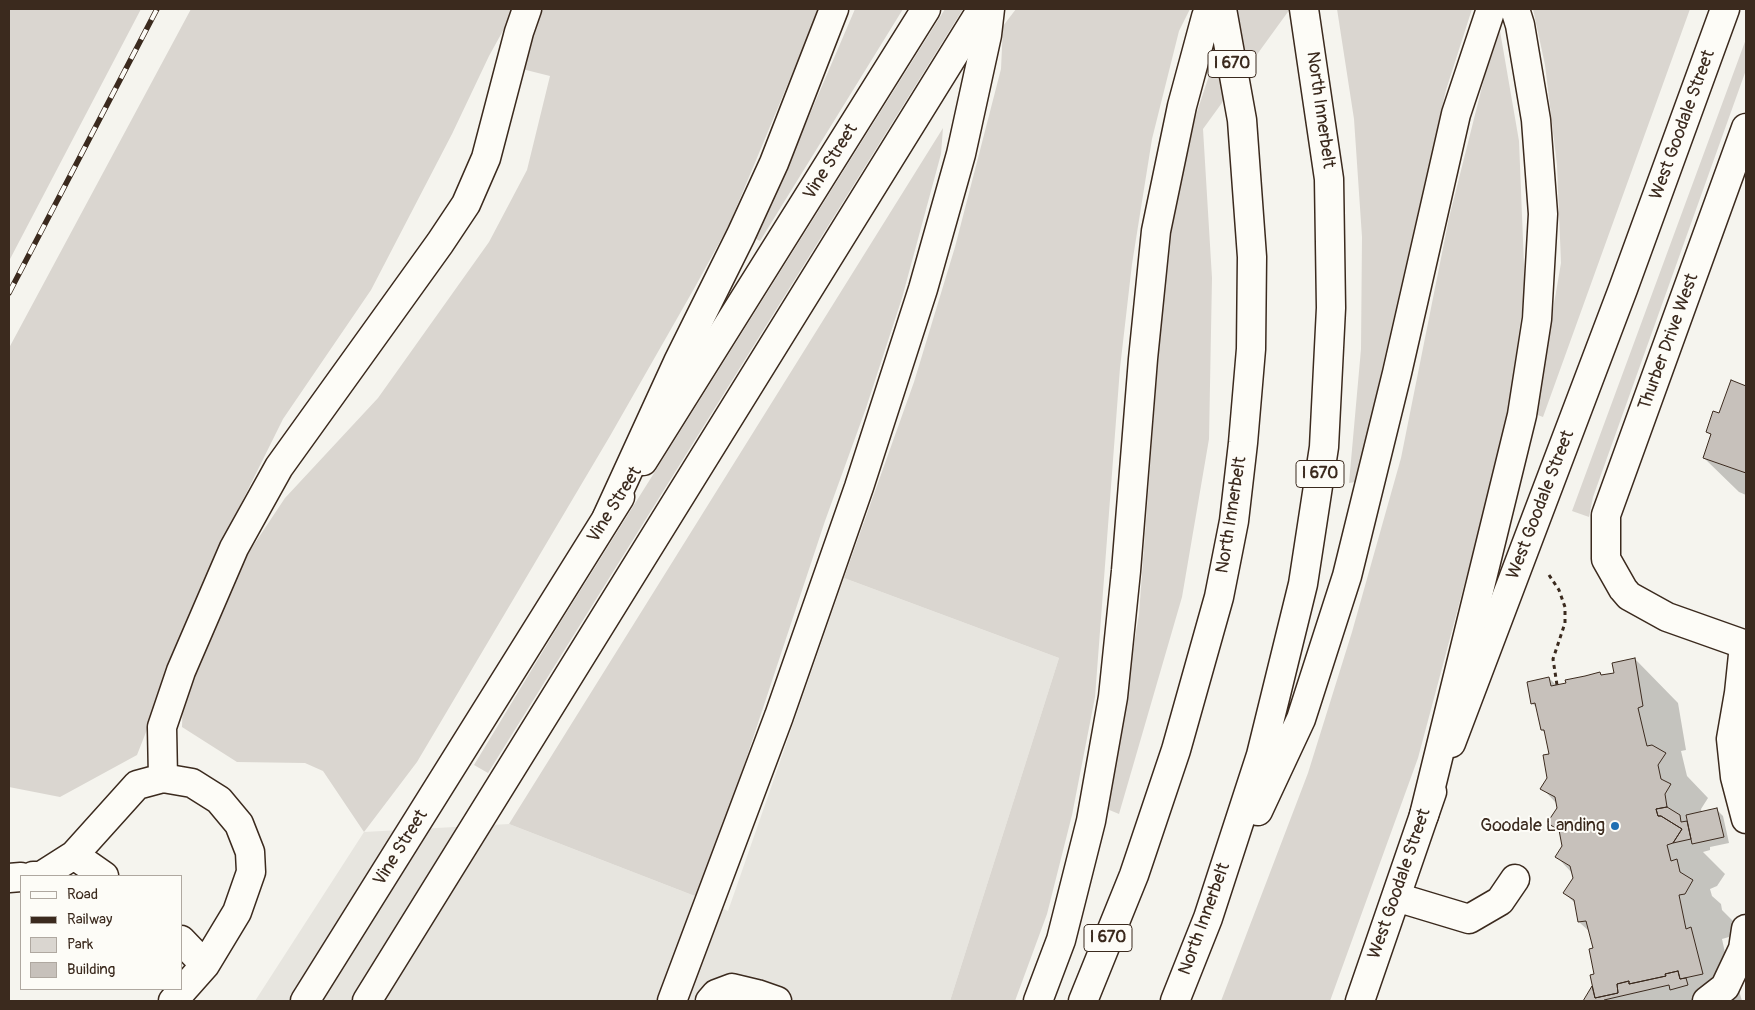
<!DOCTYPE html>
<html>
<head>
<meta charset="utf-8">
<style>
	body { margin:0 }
	#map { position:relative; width:1755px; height:1010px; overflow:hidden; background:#f5f4ee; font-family:Pangolin,sans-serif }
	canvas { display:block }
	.frame { position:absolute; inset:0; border:10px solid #3b2a1e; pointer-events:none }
	.legend { position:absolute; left:20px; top:875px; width:162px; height:115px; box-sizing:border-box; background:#fdfcf7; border:1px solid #afa8a0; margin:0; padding:6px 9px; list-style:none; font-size:15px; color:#3b2a1e }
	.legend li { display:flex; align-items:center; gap:10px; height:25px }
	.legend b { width:25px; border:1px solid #afa8a0 }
</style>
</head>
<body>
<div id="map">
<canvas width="1755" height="1010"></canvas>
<div class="frame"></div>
<ul class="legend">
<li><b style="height:6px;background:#fdfcf7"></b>Road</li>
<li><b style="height:6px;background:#3b2a1e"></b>Railway</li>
<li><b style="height:14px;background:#dad6d0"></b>Park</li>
<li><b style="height:14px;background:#c7c1bb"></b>Building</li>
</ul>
</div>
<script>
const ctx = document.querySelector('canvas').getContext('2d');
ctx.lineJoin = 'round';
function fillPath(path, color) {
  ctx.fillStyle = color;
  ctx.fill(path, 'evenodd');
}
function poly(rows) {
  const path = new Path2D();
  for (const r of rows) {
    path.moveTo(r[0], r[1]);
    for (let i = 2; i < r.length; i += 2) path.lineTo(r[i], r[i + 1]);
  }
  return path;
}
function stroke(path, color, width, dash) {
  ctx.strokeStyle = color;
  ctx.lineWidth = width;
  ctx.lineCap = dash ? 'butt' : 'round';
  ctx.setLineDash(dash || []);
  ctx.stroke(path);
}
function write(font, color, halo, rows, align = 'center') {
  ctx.font = font + ' Pangolin,sans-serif';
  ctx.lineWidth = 4;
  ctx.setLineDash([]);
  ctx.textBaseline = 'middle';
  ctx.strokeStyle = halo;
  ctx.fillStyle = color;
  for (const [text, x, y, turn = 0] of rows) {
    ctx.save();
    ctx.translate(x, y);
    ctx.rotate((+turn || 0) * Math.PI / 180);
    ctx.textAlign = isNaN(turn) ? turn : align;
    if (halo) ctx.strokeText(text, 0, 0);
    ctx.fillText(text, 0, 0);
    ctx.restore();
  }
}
fillPath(poly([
	[844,578,1059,658,950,1001,255,1001,364,832,509,824,700,898,728,911]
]), '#e7e5df');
fillPath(poly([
	[9,9,141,9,9,261],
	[191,9,515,9,489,56,452,134,371,290,283,419,216,554,137,755,60,797,9,787,9,348],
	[536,9,819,9,729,225,695,287,610,436,417,762,364,832,323,771,305,763,237,762,182,727,183,695,241,564,285,498,378,398,489,242,527,170,550,76,518,68],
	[855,9,903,9,760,241,754,238,789,163],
	[945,9,963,9,488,773,474,765,560,623],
	[1016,9,1190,9,1179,31,1152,139,1132,264,1120,368,1095,697,1072,815,1047,914,1015,1001,950,1001,1059,658,844,578,914,382,955,247,1001,69,1003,26],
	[1231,9,1290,9,1203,129,1212,278,1209,439,1182,597,1119,814,1107,809,1139,614,1158,361,1170,236,1195,118],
	[1337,9,1472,9,1446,90,1356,482,1349,483,1361,349,1362,237,1354,119],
	[1533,9,1690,9,1543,417,1535,414,1561,263,1557,165,1545,65],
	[1500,31,1519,141,1525,290,1505,432,1418,758,1330,1001,1221,1001,1308,773,1352,632,1401,458,1449,218,1485,75],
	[1746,39,1746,70,1593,497,1589,517,1572,511],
	[943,128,941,154,902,298,866,408,825,521,700,898,509,824]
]), '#dad6d0');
fillPath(poly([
	[1731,382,1746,387,1746,495,1739,492,1704,458,1712,436,1708,432,1719,415],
	[1635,659,1678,703,1686,750,1681,751,1687,776,1708,798,1701,809,1702,813,1717,810,1723,816,1729,843,1710,847,1710,850,1703,852,1725,874,1717,886,1710,889,1712,896,1721,904,1722,910,1736,924,1729,937,1722,939,1728,966,1734,973,1742,1001,1584,1001,1594,986,1595,975,1594,949,1590,932,1579,922,1576,904,1564,893,1574,879,1573,874,1557,857,1564,847,1561,834,1549,822,1559,809,1558,805,1542,788,1549,778,1551,755,1546,734,1542,730,1537,708,1532,703,1549,678,1557,686,1600,674,1603,676,1615,674]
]), '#0003');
const building = poly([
	[1731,380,1746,386,1746,473,1703,458,1711,434,1706,432,1713,411,1719,413,1731,380],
	[1635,658,1643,706,1638,708,1646,742,1647,746,1652,745,1666,753,1658,765,1661,779,1671,784,1665,794,1667,807,1656,809,1658,816,1661,816,1682,829,1673,843,1667,845,1671,861,1677,859,1680,872,1693,880,1685,894,1679,895,1686,929,1691,927,1703,974,1680,979,1678,971,1665,974,1666,976,1629,984,1629,981,1617,984,1618,993,1595,998,1590,975,1594,974,1589,949,1593,948,1586,921,1578,922,1574,900,1563,893,1573,878,1570,866,1555,857,1562,846,1559,830,1547,823,1557,808,1555,797,1540,789,1547,778,1543,755,1549,754,1544,730,1541,730,1535,703,1531,704,1527,682,1549,677,1551,686,1566,683,1565,680,1585,676,1600,672,1601,675,1614,673,1612,663,1635,658],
	[1667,807,1680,815,1681,822,1687,821,1691,839,1673,843,1682,829,1661,816,1658,816,1656,809,1667,807],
	[1717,808,1724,837,1692,844,1686,815,1717,808],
	[1678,971,1680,979,1686,978,1688,985,1670,990,1669,985,1604,1000,1603,1001,1583,1001,1592,986,1595,998,1618,993,1617,984,1629,981,1629,984,1666,976,1665,974,1678,971]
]);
fillPath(building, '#c7c1bb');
stroke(building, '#3b2a1e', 1);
const minor = poly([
	[1746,128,1606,515,1606,559,1623,589,1629,596,1667,617,1746,645],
	[643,461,926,9],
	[1744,645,1739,693,1731,739,1735,777,1746,819],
	[1451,743,1623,289,1725,9],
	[163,778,162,727,181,671,234,548,279,467,440,243,466,204,486,158,519,32,527,9],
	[74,855,104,876],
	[33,876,41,876,74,855,137,785,163,778,192,783,219,800,239,824,250,852,251,872,237,912,205,965,173,1001],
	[9,878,21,877],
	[1396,897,1469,919,1500,901,1515,879],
	[181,940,205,965],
	[305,1001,620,497],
	[367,1001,982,9],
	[710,1001,716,994,732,988,757,994,777,1001],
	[1360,1001,1432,792],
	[1707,1001,1725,987,1743,949,1746,929]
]);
const highway = poly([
	[607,517,678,362,741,235,774,163,834,9],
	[1258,811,1301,719,1347,576,1397,373,1456,114,1491,9],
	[1424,815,1522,415,1537,319,1543,214,1536,120,1520,25,1515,9],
	[672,1001,779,716,859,487,923,289,961,154,987,35,990,9],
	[1038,1001,1061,940,1091,821,1113,697,1126,571,1143,359,1156,231,1182,106,1206,17,1209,9],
	[1083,1001,1134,875,1176,750,1219,597,1234,521,1243,443,1251,349,1252,257,1242,120,1222,9],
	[1175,1001,1208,918,1261,755,1303,584,1324,447,1331,308,1329,179,1304,9]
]);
stroke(minor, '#3b2a1e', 31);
stroke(highway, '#3b2a1e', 31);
stroke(poly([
	[1549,575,1559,590,1565,607,1565,623,1553,659,1557,685]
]), '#3b2a1e', 3, [4, 4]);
stroke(minor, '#fdfcf7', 28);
stroke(highway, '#fdfcf7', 28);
const rail = poly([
	[9,293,157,9]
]);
stroke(rail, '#3b2a1e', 5.5);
stroke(rail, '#fdfcf7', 4, [11]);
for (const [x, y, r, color] of [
	[1615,826,5,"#1f6fb2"]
]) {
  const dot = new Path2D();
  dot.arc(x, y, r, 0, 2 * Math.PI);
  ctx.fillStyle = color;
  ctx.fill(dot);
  stroke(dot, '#fdfcf7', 2);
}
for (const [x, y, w] of [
	[1232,64,48],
	[1320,474,48],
	[1108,938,48]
]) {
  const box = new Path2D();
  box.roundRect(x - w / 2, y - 13.5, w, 27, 4);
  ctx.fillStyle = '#fdfcf7';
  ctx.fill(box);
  stroke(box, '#3b2a1e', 1);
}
write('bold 16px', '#3b2a1e', null, [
	["I 670",1232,64],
	["I 670",1320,474],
	["I 670",1108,938]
]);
write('18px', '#3b2a1e', '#fdfcf7', [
	["North Innerbelt",1320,110,82],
	["West Goodale Street",1683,125,-70],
	["Vine Street",831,162,-58],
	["Thurber Drive West",1669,342,-70],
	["Vine Street",615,505,-58],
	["West Goodale Street",1541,505,-69],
	["North Innerbelt",1232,515,-81],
	["Vine Street",401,848,-58],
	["West Goodale Street",1400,884,-71],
	["North Innerbelt",1205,919,-70]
]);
write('18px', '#3b2a1e', '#fdfcf7', [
	["Goodale Landing",1605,826]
], 'right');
</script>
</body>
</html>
